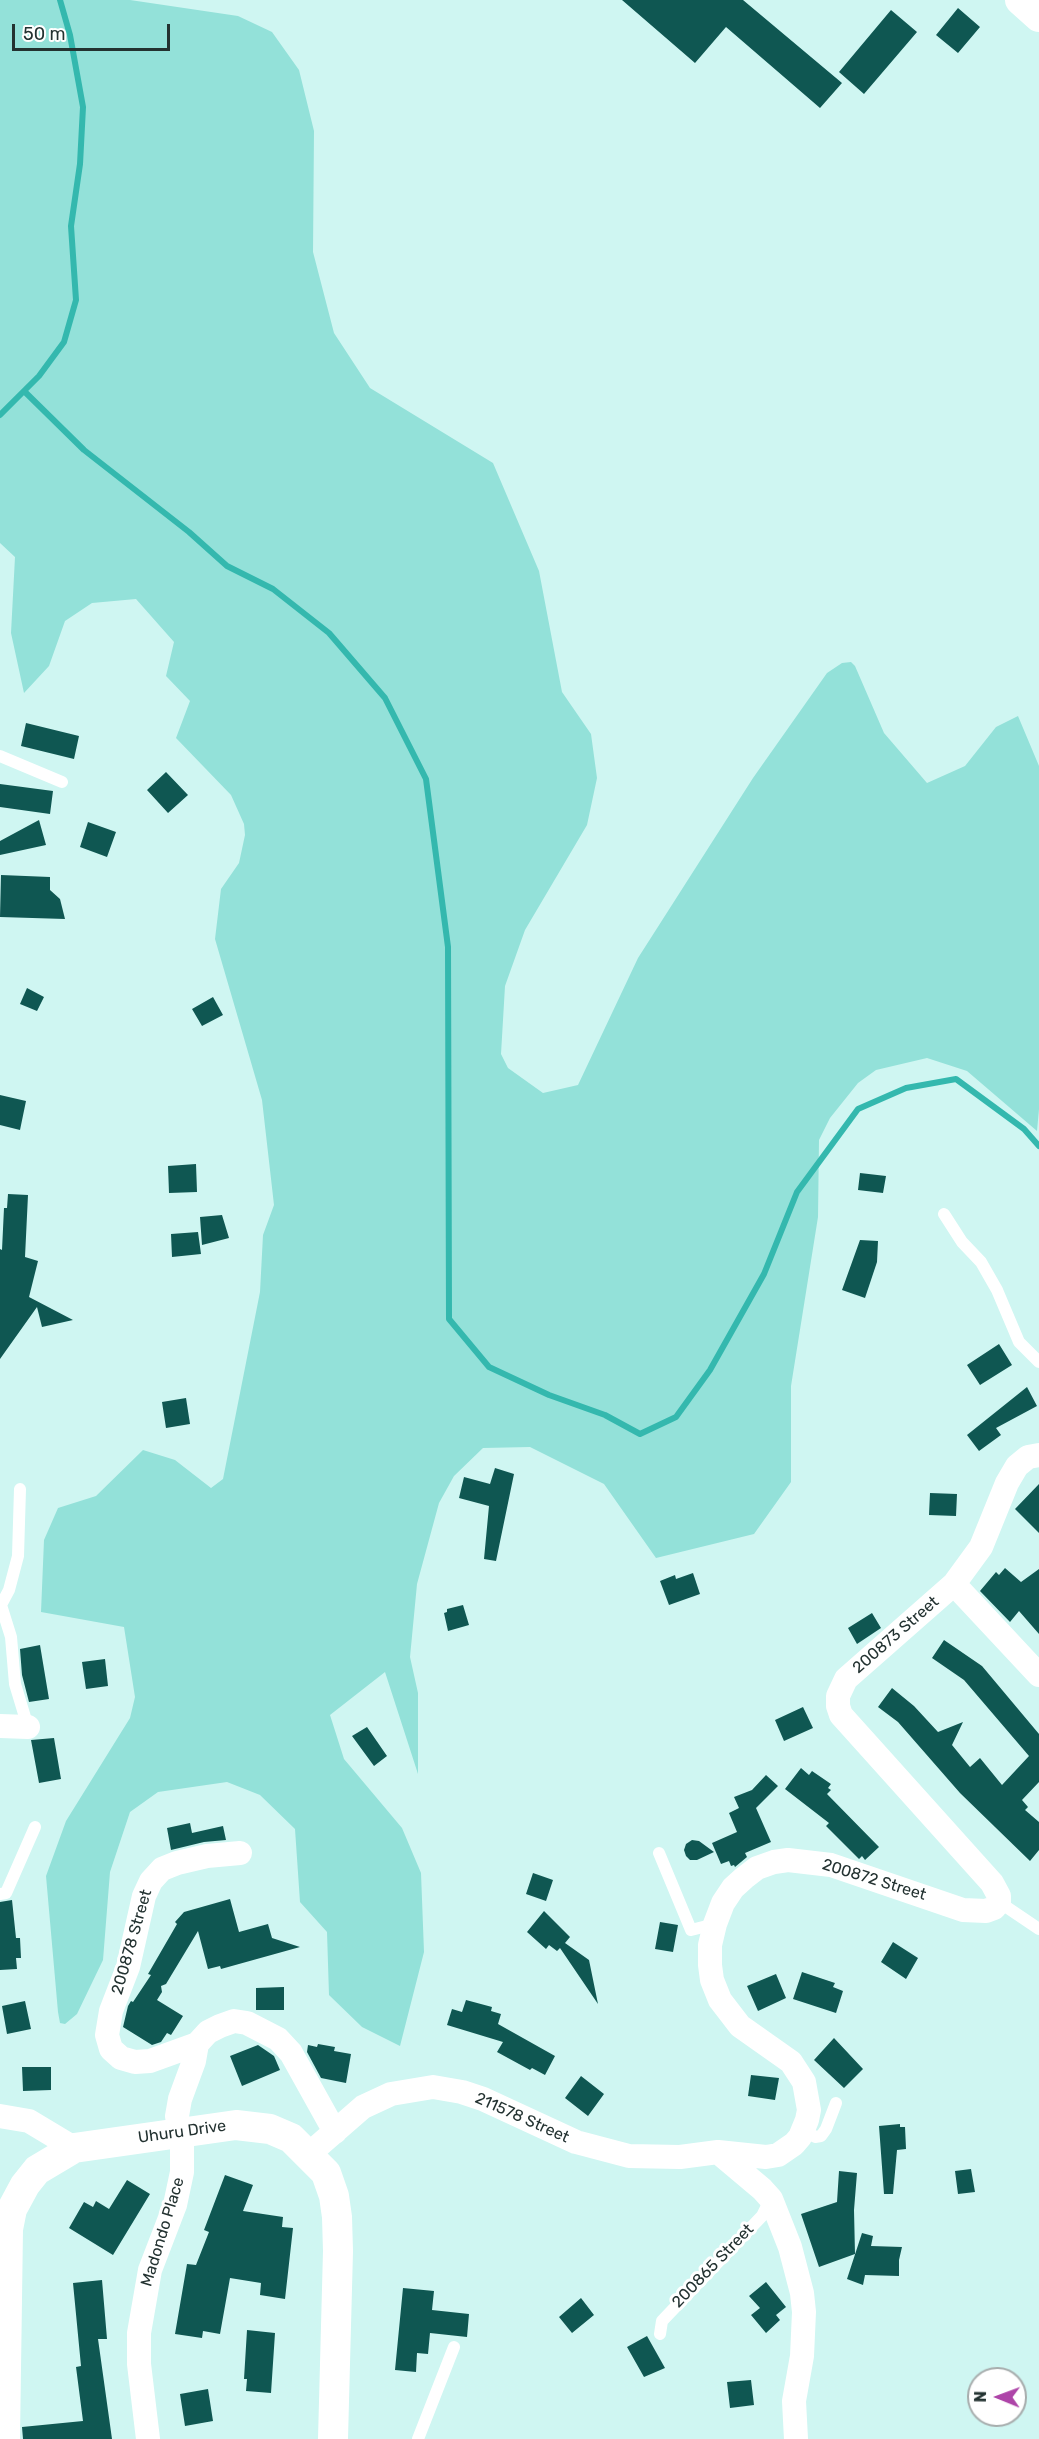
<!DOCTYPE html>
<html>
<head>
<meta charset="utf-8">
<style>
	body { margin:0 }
	#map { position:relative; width:1039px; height:2439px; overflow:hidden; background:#cff6f2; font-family:Rubik,sans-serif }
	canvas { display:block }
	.north { position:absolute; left:967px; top:2367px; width:60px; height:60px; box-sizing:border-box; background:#fff; border:2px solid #a7adad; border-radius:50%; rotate:271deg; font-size:16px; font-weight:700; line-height:24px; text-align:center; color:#233231 }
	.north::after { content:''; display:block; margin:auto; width:21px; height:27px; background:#ae45a8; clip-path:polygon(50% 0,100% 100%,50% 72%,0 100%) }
	.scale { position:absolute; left:12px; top:24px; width:158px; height:27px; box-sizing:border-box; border:3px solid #233231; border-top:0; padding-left:8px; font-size:18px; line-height:21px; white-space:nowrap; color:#233231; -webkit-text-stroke:4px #fff; paint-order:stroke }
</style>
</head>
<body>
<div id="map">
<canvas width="1039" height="2439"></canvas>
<div class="north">N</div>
<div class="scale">50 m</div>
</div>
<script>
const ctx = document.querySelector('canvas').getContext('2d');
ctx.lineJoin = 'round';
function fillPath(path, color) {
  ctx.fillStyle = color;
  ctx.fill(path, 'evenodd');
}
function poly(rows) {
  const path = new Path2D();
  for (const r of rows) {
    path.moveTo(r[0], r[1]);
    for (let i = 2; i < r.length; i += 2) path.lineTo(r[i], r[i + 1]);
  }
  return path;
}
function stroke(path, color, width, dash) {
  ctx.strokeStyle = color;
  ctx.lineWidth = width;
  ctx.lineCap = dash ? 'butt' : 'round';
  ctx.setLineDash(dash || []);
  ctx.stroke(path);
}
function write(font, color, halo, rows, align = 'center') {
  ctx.font = font + ' Rubik,sans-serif';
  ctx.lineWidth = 6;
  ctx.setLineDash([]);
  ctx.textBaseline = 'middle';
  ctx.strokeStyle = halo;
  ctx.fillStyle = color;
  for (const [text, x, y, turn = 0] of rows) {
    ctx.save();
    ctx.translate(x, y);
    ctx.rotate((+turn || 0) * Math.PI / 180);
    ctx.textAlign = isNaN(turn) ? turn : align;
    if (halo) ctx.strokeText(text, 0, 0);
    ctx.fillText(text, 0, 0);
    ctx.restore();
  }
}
fillPath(poly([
	[0,0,130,0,238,16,272,32,299,70,314,131,313,252,334,333,370,388,493,463,539,571,562,692,591,734,597,778,587,825,525,930,505,986,501,1054,508,1068,543,1093,578,1085,638,958,753,778,827,673,842,663,851,662,855,666,884,733,927,783,965,766,996,727,1018,716,1039,766,1039,1109,1037,1131,967,1071,927,1058,876,1070,858,1083,830,1118,819,1140,818,1217,791,1386,791,1482,754,1534,656,1558,604,1484,530,1447,483,1448,454,1476,439,1503,417,1584,410,1657,418,1693,418,1774,385,1672,330,1715,344,1759,402,1828,421,1873,424,1952,400,2046,362,2027,329,1995,327,1932,300,1902,295,1829,260,1795,227,1782,158,1792,130,1812,110,1872,103,1960,77,2014,65,2024,60,2023,58,2012,46,1876,66,1821,130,1718,135,1697,124,1627,41,1612,44,1540,58,1508,96,1496,143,1450,175,1460,211,1488,223,1479,260,1292,263,1235,274,1205,262,1100,215,939,221,889,239,863,245,835,244,824,231,795,176,738,190,701,166,676,174,642,136,599,92,603,65,621,49,666,24,693,11,633,15,557,0,543]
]), '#93e1d9');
stroke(poly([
	[24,391,84,450,189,532,227,566,273,589,329,633,385,698,426,779,448,947,449,1319,489,1367,549,1395,605,1415,640,1434,676,1417,710,1370,764,1274,797,1192,858,1109,906,1088,956,1079,1024,1129,1039,1146],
	[0,415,39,376,64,342,76,300,71,226,80,164,83,107,70,35,60,0]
]), '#34b8ae', 6);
fillPath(poly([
	[622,0,743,0,842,83,820,108,726,27,695,63],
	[958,8,980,27,958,53,936,35],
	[891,10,917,32,864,94,839,72],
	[26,723,79,736,74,759,21,746],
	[166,772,188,795,168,813,147,790],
	[0,784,53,791,50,814,0,807],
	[39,820,46,845,0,855,0,841],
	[88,822,116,832,107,857,80,847],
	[1,875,50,877,50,890,60,899,65,919,0,917],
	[27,988,44,997,37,1011,20,1004],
	[213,997,223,1015,202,1026,192,1009],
	[0,1095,26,1101,20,1130,0,1125],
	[196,1164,197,1192,169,1193,168,1166],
	[860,1173,886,1176,883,1193,858,1190],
	[8,1194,28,1195,25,1257,38,1261,29,1297,73,1320,42,1327,37,1307,0,1359,0,1249,2,1250,4,1208,7,1208],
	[222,1215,229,1238,202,1245,200,1217],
	[198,1232,201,1254,172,1257,171,1234],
	[860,1240,878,1241,877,1262,865,1298,842,1290],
	[999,1344,1012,1365,980,1385,967,1365],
	[1027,1387,1037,1406,996,1428,1001,1435,979,1451,967,1435],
	[186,1398,190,1424,166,1428,162,1402],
	[495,1468,514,1474,496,1561,484,1559,489,1506,459,1498,464,1477,490,1484],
	[1039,1484,1039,1533,1015,1509],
	[930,1493,957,1494,956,1516,929,1515],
	[1005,1568,1021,1582,1039,1569,1039,1634,1019,1611,1010,1622,980,1591,996,1572,999,1575],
	[693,1573,700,1594,669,1605,660,1581,675,1575,676,1579],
	[463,1605,469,1625,448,1631,444,1613,447,1612,447,1609],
	[872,1613,881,1628,857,1644,848,1628],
	[944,1640,982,1666,1039,1734,1039,1782,1022,1800,1028,1807,1025,1810,1039,1822,1039,1850,1030,1861,960,1793,898,1722,878,1707,892,1688,914,1706,938,1732,963,1722,952,1745,970,1767,980,1758,1002,1785,1029,1756,964,1680,932,1658],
	[40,1645,49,1699,29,1702,22,1675,20,1649],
	[105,1659,108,1686,86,1689,82,1662],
	[803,1707,813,1728,784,1741,775,1720],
	[367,1727,387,1756,374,1766,352,1736],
	[54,1738,61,1779,39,1783,31,1740],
	[801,1768,809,1775,812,1771,831,1784,828,1788,831,1790,827,1794,879,1847,865,1860,862,1856,859,1859,826,1826,829,1823,785,1789],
	[766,1775,778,1786,756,1808,771,1842,745,1853,747,1857,735,1867,734,1865,731,1866,729,1861,721,1864,712,1843,737,1832,729,1813,739,1808,734,1797,752,1790],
	[190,1823,192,1833,223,1826,226,1840,204,1842,171,1850,167,1828],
	[692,1840,699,1841,714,1852,697,1860,690,1860,686,1856,684,1850,686,1844],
	[533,1873,553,1880,546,1901,526,1894],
	[230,1899,239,1932,268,1924,272,1938,300,1947,221,1969,220,1966,208,1969,198,1931,166,1984,161,1986,162,1992,157,2000,183,2016,171,2035,167,2033,161,2042,152,2045,123,2027,128,2006,131,2001,133,2002,151,1975,148,1974,177,1924,175,1922,184,1912],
	[12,1900,16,1938,20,1938,21,1958,16,1958,17,1969,0,1970,0,1902],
	[544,1911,570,1937,565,1943,589,1960,598,2004,560,1948,557,1951,549,1945,546,1949,527,1932],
	[660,1922,678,1925,673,1952,655,1949],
	[893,1942,918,1958,906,1979,881,1962],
	[802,1972,835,1983,833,1987,843,1991,836,2013,793,1999],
	[776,1974,786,1998,758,2011,747,1986],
	[284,1987,284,2010,256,2010,256,1988],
	[466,2000,492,2007,491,2011,501,2014,498,2024,555,2056,545,2075,532,2068,530,2070,497,2052,503,2042,447,2025,452,2009,462,2012],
	[25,2001,31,2029,7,2034,2,2006],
	[834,2038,863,2069,844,2088,814,2060],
	[318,2044,335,2047,334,2051,351,2054,346,2083,321,2078,307,2052,308,2045,317,2047],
	[258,2045,274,2056,280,2070,242,2086,230,2056],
	[22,2067,51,2067,51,2090,23,2091],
	[751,2075,779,2078,775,2100,748,2096],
	[581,2076,604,2094,588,2116,565,2098],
	[900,2124,900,2127,905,2127,906,2149,897,2150,893,2194,884,2194,879,2126],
	[971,2169,975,2192,958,2194,955,2171],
	[839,2171,857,2173,854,2210,855,2254,819,2267,801,2214,837,2202],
	[225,2175,253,2185,243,2211,283,2217,282,2227,293,2228,285,2299,260,2295,261,2283,230,2278,220,2334,203,2331,202,2338,175,2334,187,2264,196,2265,209,2232,204,2230],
	[127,2180,150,2194,113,2255,69,2228,84,2202,93,2207,96,2201,109,2209],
	[862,2233,873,2236,871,2246,902,2247,899,2260,899,2276,865,2275,863,2285,847,2279],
	[102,2280,107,2339,98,2339,112,2439,23,2439,22,2427,83,2421,76,2367,81,2366,73,2283],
	[766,2282,786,2307,776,2315,780,2320,766,2333,751,2315,760,2308,749,2296],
	[403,2288,434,2291,432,2310,469,2314,467,2337,430,2333,428,2354,417,2353,416,2372,395,2370],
	[581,2298,594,2315,572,2333,559,2317],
	[247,2330,275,2333,271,2393,246,2391,247,2379,244,2379],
	[647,2336,665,2368,644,2377,627,2347],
	[751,2380,754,2405,730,2408,727,2382],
	[208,2389,213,2421,185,2426,180,2394]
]), '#0f5752');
stroke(poly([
	[0,756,62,782],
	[944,1214,962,1242,981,1262,997,1290,1019,1342,1039,1362],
	[20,1489,18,1556,9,1590,1,1605,11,1637,15,1684,28,1727],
	[659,1853,691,1930,715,1924],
	[0,1894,6,1893,35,1827],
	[999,1902,1039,1929],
	[804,2129,815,2137,821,2136,826,2129,836,2103],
	[660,2334,662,2321,762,2216,770,2200],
	[418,2439,454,2347]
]), '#fff', 12);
stroke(poly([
	[954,1584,1039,1675],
	[0,1726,28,1727],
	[240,1853,207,1856,177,1863,162,1869,151,1881,144,1896,128,1967,111,2011,107,2035,111,2049,121,2058,135,2062,150,2061,197,2044,208,2032,220,2026,234,2021,247,2023,278,2039,291,2053,335,2132],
	[0,2116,29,2121,74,2148],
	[718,2152,762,2189,771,2199,790,2247,802,2293,804,2312,802,2356,794,2401,796,2439],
	[309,2154,363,2107,391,2094,433,2087,462,2092,483,2099,576,2142,629,2156,680,2157,718,2152,766,2157,778,2155,794,2144,800,2137,807,2120,809,2110,804,2082,791,2062,740,2026,720,2000,712,1980,710,1965,710,1945,715,1924,723,1903,733,1888,744,1878,757,1868,774,1862,788,1860,831,1865,963,1910,986,1911,994,1908,999,1902,999,1896,992,1883,841,1715,838,1706,838,1696,846,1679,954,1584,981,1547,1007,1483,1017,1466,1028,1457,1039,1455],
	[148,2439,139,2364,139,2333,150,2270,175,2205,182,2172,182,2146,177,2116,180,2099,194,2061,197,2044]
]), '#fff', 24);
stroke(poly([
	[1020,0,1039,17],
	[5,2439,8,2229,12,2209,25,2185,37,2170,74,2148,236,2125,270,2129,291,2138,326,2173,334,2196,337,2217,338,2251,333,2439]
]), '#fff', 30);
write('16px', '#233231', '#fff', [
	["200873 Street",896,1635,-41],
	["200872 Street",874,1880,17],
	["200878 Street",132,1942,-74],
	["211578 Street",522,2118,24],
	["Uhuru Drive",182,2132,-8],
	["Madondo Place",163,2232,-73],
	["200865 Street",713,2266,-46]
]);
</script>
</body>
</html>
